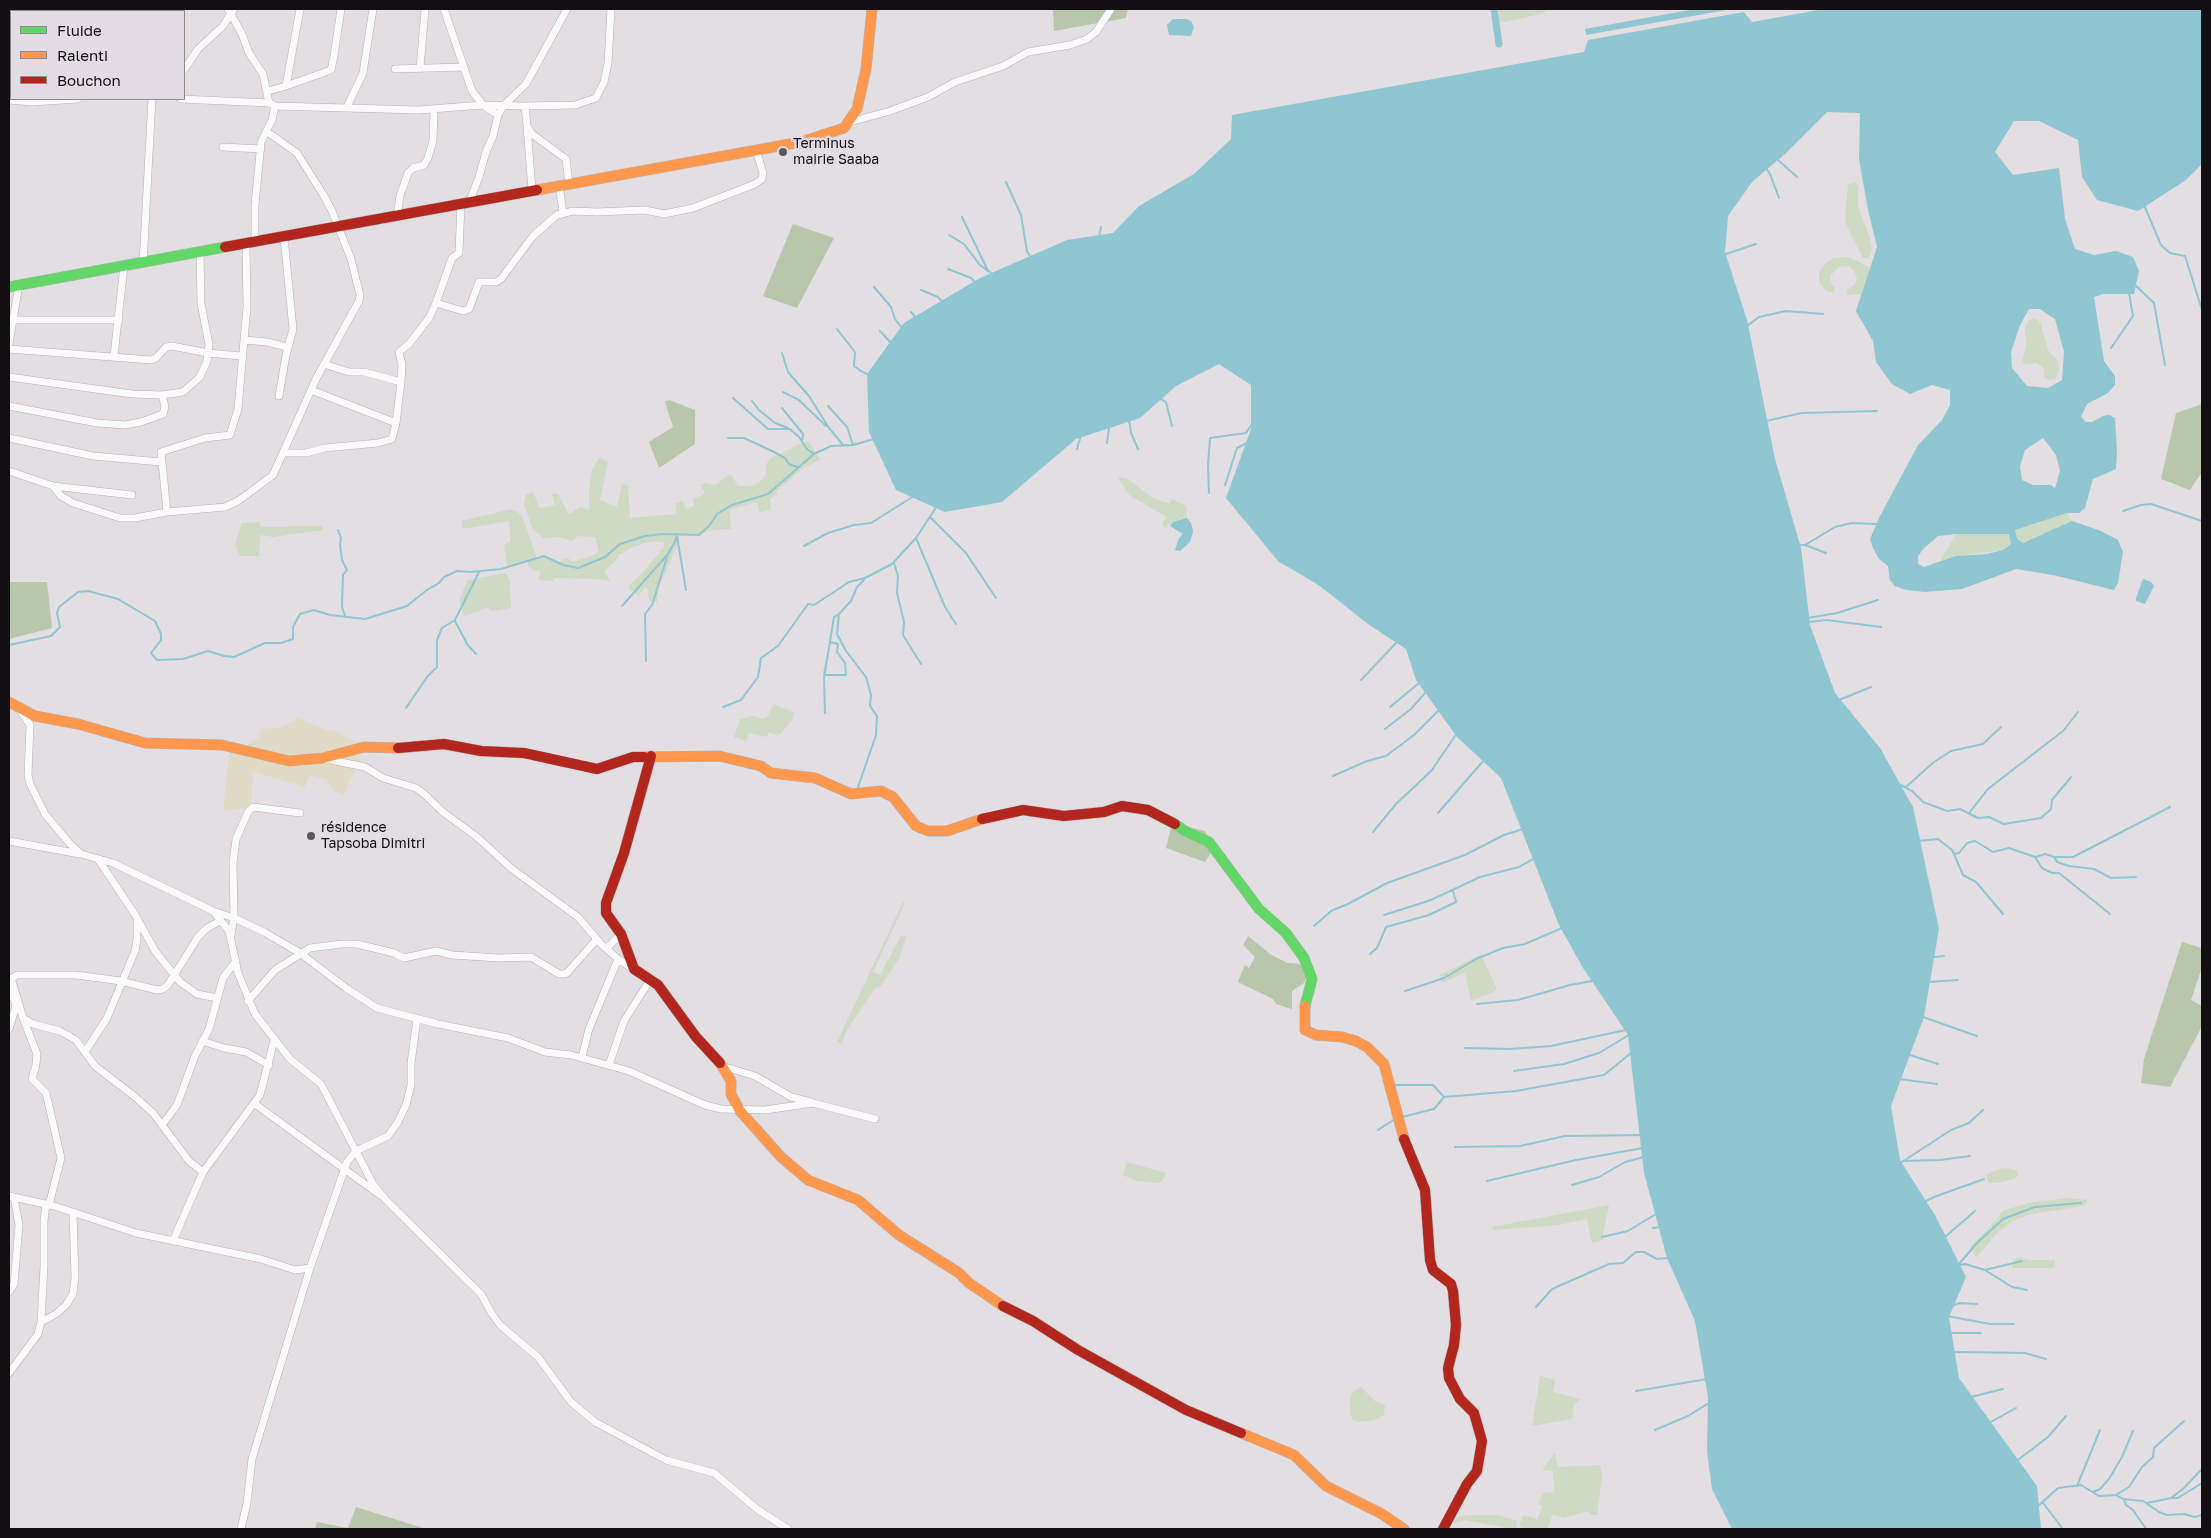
<!DOCTYPE html>
<html>
<head>
<meta charset="utf-8">
<style>
	body { margin:0 }
	#map { position:relative; width:2211px; height:1538px; overflow:hidden; background:#e2dee2; font-family:"Golos Text",sans-serif }
	canvas { display:block }
	.frame { position:absolute; inset:0; border:10px solid #110f11; pointer-events:none }
	.legend { position:absolute; left:10px; top:10px; width:175px; height:90px; box-sizing:border-box; background:#e3dce4; border:1px solid #8f8a90; margin:0; padding:6px 9px; list-style:none; font-size:15px; color:#110f11 }
	.legend li { display:flex; align-items:center; gap:10px; height:25px }
	.legend b { width:25px; border:1px solid #8f8a90 }
</style>
</head>
<body>
<div id="map">
<canvas width="2211" height="1538"></canvas>
<div class="frame"></div>
<ul class="legend">
<li><b style="height:6px;background:#63d668"></b>Fluide</li>
<li><b style="height:6px;background:#ff974d"></b>Ralenti</li>
<li><b style="height:6px;background:#b3261e"></b>Bouchon</li>
</ul>
</div>
<script>
const ctx = document.querySelector('canvas').getContext('2d');
ctx.lineJoin = 'round';
function fillPath(path, color) {
  ctx.fillStyle = color;
  ctx.fill(path, 'evenodd');
}
function poly(rows) {
  const path = new Path2D();
  for (const r of rows) {
    path.moveTo(r[0], r[1]);
    for (let i = 2; i < r.length; i += 2) path.lineTo(r[i], r[i + 1]);
  }
  return path;
}
function stroke(path, color, width, dash) {
  ctx.strokeStyle = color;
  ctx.lineWidth = width;
  ctx.lineCap = dash ? 'butt' : 'round';
  ctx.setLineDash(dash || []);
  ctx.stroke(path);
}
function write(font, color, halo, rows, align = 'center') {
  ctx.font = font + ' "Golos Text",sans-serif';
  ctx.lineWidth = 5;
  ctx.setLineDash([]);
  ctx.textBaseline = 'middle';
  ctx.strokeStyle = halo;
  ctx.fillStyle = color;
  for (const [text, x, y, turn = 0] of rows) {
    ctx.save();
    ctx.translate(x, y);
    ctx.rotate((+turn || 0) * Math.PI / 180);
    ctx.textAlign = isNaN(turn) ? turn : align;
    if (halo) ctx.strokeText(text, 0, 0);
    ctx.fillText(text, 0, 0);
    ctx.restore();
  }
}
fillPath(poly([
	[1498,9,1546,9,1544,13,1504,22,1500,21],
	[1855,182,1858,186,1858,206,1870,239,1872,250,1868,258,1863,258,1846,225,1845,219,1848,185],
	[1849,257,1870,268,1862,294,1847,295,1847,290,1854,286,1857,279,1854,270,1848,266,1839,267,1830,276,1831,283,1835,288,1833,293,1826,291,1819,282,1819,273,1826,263,1834,258],
	[2034,319,2038,320,2041,324,2048,350,2058,361,2059,370,2055,379,2049,380,2044,377,2044,369,2037,363,2026,364,2022,363,2026,345,2025,328,2029,320],
	[807,441,811,445,820,459,801,470,776,491,777,495,771,498,770,509,760,513,757,502,729,510,731,529,713,530,699,535,679,534,679,541,658,589,657,602,649,601,648,590,646,587,638,596,628,587,643,572,664,547,663,542,647,542,633,547,619,555,616,561,604,571,610,581,597,579,553,578,553,581,539,580,540,571,536,571,529,567,527,562,507,567,504,545,511,541,509,521,463,529,462,521,511,509,519,513,523,519,537,558,544,556,559,563,563,559,568,558,572,562,592,556,599,551,595,537,578,536,572,541,560,537,543,538,533,529,524,504,526,495,533,492,540,508,555,505,552,495,557,493,569,514,580,507,589,510,589,490,592,470,600,457,608,462,600,500,617,507,622,484,628,485,630,518,676,514,676,503,682,501,687,509,694,506,693,499,705,494,701,485,705,483,715,485,729,475,732,476,738,486,753,486,759,483,766,475,767,463,770,458],
	[1119,477,1128,479,1151,497,1169,504,1172,499,1186,506,1187,518,1173,522,1165,528,1162,524,1167,517,1129,495,1119,480],
	[2067,513,2072,521,2031,540,2023,543,2017,539,2015,530],
	[260,522,260,527,323,526,323,530,273,537,260,535,259,556,240,556,235,545,242,523],
	[1956,534,2010,534,2011,544,2003,550,1956,556,1940,561],
	[506,573,510,582,511,608,492,611,487,607,464,617,459,600,468,580],
	[774,704,794,713,792,720,779,736,769,732,766,737,749,733,746,741,734,737,740,719,753,716,763,719,767,717],
	[903,902,905,903,873,972,880,975,901,936,906,937,900,957,880,987,876,987,847,1030,841,1044,837,1042],
	[1481,954,1497,990,1471,1001,1465,972,1442,983,1440,975],
	[1127,1162,1166,1173,1163,1180,1159,1183,1136,1181,1123,1175],
	[2008,1168,2017,1171,2018,1174,2016,1178,2003,1182,1990,1183,1987,1180,1987,1174,1999,1169],
	[2068,1198,2087,1200,2084,1206,2030,1214,2012,1221,1997,1233,1976,1258,1970,1247,1996,1220,2002,1211,2029,1203],
	[1609,1205,1602,1240,1592,1243,1587,1219,1558,1225,1493,1230,1492,1227],
	[2019,1258,2030,1260,2055,1260,2054,1268,2012,1268,2013,1260],
	[1540,1376,1555,1380,1553,1392,1580,1399,1574,1405,1572,1419,1532,1426],
	[1361,1387,1375,1401,1385,1405,1384,1415,1375,1420,1359,1422,1353,1420,1351,1416,1350,1399,1353,1392],
	[1555,1453,1558,1467,1600,1465,1602,1478,1597,1515,1591,1515,1588,1511,1563,1518,1553,1514,1547,1529,1529,1529,1519,1527,1523,1515,1537,1519,1543,1506,1538,1504,1543,1493,1554,1492,1553,1471,1542,1470],
	[1467,1515,1498,1515,1517,1521,1516,1529,1503,1529,1503,1527,1464,1520,1453,1524,1457,1517]
]), '#cedac4');
fillPath(poly([
	[1053,9,1128,9,1126,18,1054,31],
	[793,224,834,238,797,308,763,296],
	[669,400,695,410,695,444,659,468,649,442,673,427,665,402],
	[2202,404,2202,472,2190,490,2161,479,2176,413],
	[9,582,47,582,52,628,9,639],
	[1172,823,1205,831,1214,848,1205,862,1166,848],
	[1248,936,1270,954,1287,963,1300,964,1307,975,1304,983,1292,991,1292,1009,1276,1004,1273,999,1238,982,1245,965,1249,968,1255,957,1243,945],
	[2182,942,2202,948,2202,967,2191,1000,2202,1006,2202,1026,2170,1087,2141,1083,2144,1059],
	[356,1507,426,1529,315,1529,317,1522,348,1528]
]), '#b8c6ac');
fillPath(poly([
	[298,718,329,731,334,730,364,747,344,795,336,792,327,780,309,775,305,787,253,772,251,807,223,811,229,757,232,748,240,749,258,738,262,729,279,728]
]), '#e0dac7');
fillPath(poly([
	[1695,9,1732,9,1586,35,1585,29],
	[1824,9,2202,9,2202,164,2186,180,2138,211,2097,200,2082,177,2078,140,2039,121,2014,121,1995,152,2013,175,2059,168,2065,219,2075,249,2094,255,2116,251,2133,257,2139,271,2134,294,2103,294,2094,297,2104,361,2115,376,2115,385,2108,393,2087,404,2081,417,2086,422,2092,422,2103,416,2109,415,2115,418,2117,452,2116,469,2093,479,2085,508,2079,513,2067,513,2015,530,2017,539,2023,543,2072,521,2101,531,2118,540,2123,552,2118,583,2114,590,2053,575,2016,569,1962,589,1925,592,1906,590,1895,586,1890,580,1888,566,1879,559,1873,548,1870,539,1880,516,1918,445,1942,420,1950,405,1950,390,1932,385,1910,394,1892,384,1876,362,1873,341,1856,311,1877,247,1868,210,1859,159,1860,113,1827,112,1786,153,1752,182,1728,216,1725,252,1747,320,1775,459,1801,548,1810,625,1835,693,1880,748,1913,807,1939,929,1924,1017,1891,1106,1900,1160,1936,1217,1966,1277,1949,1317,1959,1378,2037,1486,2041,1529,1732,1529,1712,1489,1707,1451,1708,1397,1695,1321,1667,1258,1644,1173,1628,1035,1583,968,1559,925,1501,778,1457,737,1416,680,1406,649,1368,624,1320,586,1278,561,1226,498,1251,429,1251,385,1219,364,1176,386,1140,418,1076,439,1002,502,945,512,896,490,869,432,867,374,904,323,980,278,1067,240,1113,233,1139,206,1194,174,1231,139,1232,115,1584,52,1588,40,1744,12,1752,22],
	[2029,309,2040,309,2055,319,2064,352,2062,380,2048,388,2027,386,2012,368,2011,352,2020,325],
	[2043,438,2056,455,2060,471,2055,488,2051,485,2033,485,2022,480,2020,466,2025,450],
	[1956,534,2009,534,2011,544,2003,550,1987,554,1956,556,1924,567,1918,564,1918,556,1924,548,1938,536],
	[1173,19,1186,19,1191,21,1194,27,1191,36,1169,35,1167,25],
	[1187,518,1191,523,1193,531,1190,542,1180,551,1175,550,1179,538,1183,534,1170,526,1173,522],
	[2143,579,2151,582,2154,586,2145,604,2136,601,2136,598]
]), '#90c5d2');
stroke(poly([
	[1777,159,1797,177],
	[1766,168,1770,174,1779,198],
	[1006,182,1021,215,1027,251,1031,258],
	[2144,205,2161,245,2170,253,2185,256,2202,310],
	[962,217,988,271],
	[949,235,964,244,980,265,991,273],
	[1099,237,1101,227],
	[1723,255,1756,244],
	[948,269,971,278,975,282],
	[2134,284,2154,303,2165,365],
	[874,287,891,307,895,319,902,328],
	[921,290,938,297,943,302],
	[911,312,916,318],
	[1747,326,1759,317,1786,311,1823,314],
	[837,329,855,352,854,366,861,371,869,375],
	[880,331,892,344],
	[2111,348,2133,316,2129,293],
	[782,353,788,372,809,396,829,428,844,446],
	[783,392,799,400,826,426],
	[733,398,768,429,790,429,799,437,807,449,814,454],
	[1159,398,1166,402,1172,426],
	[752,401,759,410,775,423,788,428],
	[828,406,847,427,853,445],
	[782,408,803,434,802,441],
	[1129,420,1131,433,1138,449],
	[1766,421,1802,413,1877,411],
	[728,438,744,438,772,451,785,458,789,464,797,467],
	[1107,443,1109,428],
	[1077,449,1081,435],
	[1225,485,1237,448,1247,443],
	[1209,493,1208,465,1210,438,1246,433,1252,424],
	[2123,511,2141,505,2151,504,2202,521],
	[930,517,966,553,996,598],
	[338,530,341,538,340,545,342,560,347,570,343,575,342,607,345,616],
	[677,536,686,590],
	[916,538,945,607,956,624],
	[1799,545,1805,545,1835,527,1852,523,1878,524],
	[1805,545,1826,553],
	[804,546,828,533,854,525,871,523,914,496],
	[894,563,898,576,897,593,904,622,903,635,921,664],
	[622,606,668,554,675,542,677,534],
	[1808,618,1837,613,1878,600],
	[455,621,467,644,476,654],
	[1809,622,1827,620,1881,627],
	[830,642,838,644,837,652,845,663,846,675,824,675,830,642],
	[9,645,51,636,60,627,57,613,59,607,78,592,88,591,118,599,155,621,161,634,161,640,151,653,157,660,183,659,208,651,224,656,234,657,265,643,281,643,293,639,293,627,300,614,314,610,330,615,365,619,407,606,427,590,439,583,444,577,457,571,470,572,501,569,544,556,563,565,578,568,605,557,620,544,645,536,663,534,699,535,709,526,717,514,732,505,768,494,814,454,831,446,853,445,874,439],
	[646,661,645,614,652,605,668,554],
	[1361,680,1397,642],
	[1839,700,1871,687],
	[723,707,741,700,758,677,761,658,778,646,808,604,814,605,849,582,865,578,892,564,916,538,937,506],
	[1390,707,1419,683],
	[406,708,427,677,437,667,437,640,442,628,455,620,479,572],
	[825,713,824,678,834,617,839,614],
	[1385,729,1411,709,1426,692],
	[1333,776,1367,761,1386,756,1414,735,1439,710],
	[1901,785,1912,791,1923,802,1947,811,1960,809,1978,818,1989,817,2004,824,2041,818,2051,809,2052,800,2071,777],
	[1906,787,1934,762,1951,751,1983,744,2001,727],
	[857,790,876,735,877,716,870,706,871,695,866,677,846,651,837,634,839,614,851,601,857,587,864,580],
	[1438,813,1484,760],
	[1969,813,1988,789,2063,731,2078,712],
	[1373,832,1396,804,1432,770,1457,733],
	[1918,841,1938,839,1952,850,1954,854,1959,853,1967,843,1975,841,1993,852,2009,848,2035,857,2042,868,2052,873,2059,873,2110,914],
	[1954,854,1963,875,1976,882,2003,914],
	[2036,857,2045,854,2054,857,2073,857,2170,807],
	[2054,857,2057,862,2069,866,2094,869,2111,878,2136,877],
	[1384,915,1431,900,1480,877,1519,867,1535,858],
	[1314,926,1331,911,1348,904,1387,883,1465,855,1504,835,1523,829],
	[1370,954,1377,948,1386,927,1429,915,1456,902,1453,891],
	[1934,957,1944,956],
	[1928,982,1958,980],
	[1405,991,1444,978,1476,959,1503,948,1525,944,1562,928],
	[1477,1004,1518,1000,1570,985,1592,981],
	[1923,1017,1977,1036],
	[1465,1048,1510,1049,1551,1046,1626,1030],
	[1907,1054,1938,1064],
	[1514,1071,1564,1064,1599,1053,1629,1035],
	[1899,1079,1937,1084],
	[1395,1085,1433,1085,1444,1097],
	[1402,1117,1434,1109,1444,1097,1516,1091,1604,1075,1631,1053],
	[1378,1130,1395,1119],
	[1455,1147,1520,1146,1565,1136,1642,1135],
	[1903,1161,1940,1160,1970,1156],
	[1899,1164,1951,1130,1969,1123,1983,1110],
	[1487,1181,1576,1160,1643,1148],
	[1572,1185,1599,1177,1625,1162,1644,1157],
	[1926,1201,1934,1197,1984,1179],
	[1653,1228,1661,1227],
	[1602,1237,1628,1231,1656,1214],
	[1945,1237,1975,1211],
	[1959,1264,1976,1244,2003,1219,2035,1207,2081,1203],
	[1960,1265,1965,1264,1985,1270,2012,1287,2027,1290],
	[1985,1270,2022,1261],
	[1952,1306,1960,1303,1977,1304],
	[1536,1307,1552,1289,1609,1264,1623,1263,1636,1252,1644,1252,1657,1259,1668,1258],
	[1947,1316,1990,1324,2014,1324],
	[1951,1333,1981,1333],
	[1954,1352,2025,1353,2046,1359],
	[1636,1391,1707,1379],
	[1971,1397,2003,1389],
	[1989,1423,2016,1408],
	[1655,1430,1688,1416,1709,1403],
	[2018,1460,2048,1437,2066,1416],
	[2077,1486,2100,1430],
	[2093,1492,2100,1489,2109,1479,2122,1457,2133,1431],
	[2116,1495,2129,1487,2142,1467,2153,1457,2154,1448,2184,1421],
	[2172,1498,2178,1498,2202,1483],
	[2124,1500,2126,1505,2133,1510,2146,1529],
	[2043,1503,2063,1529],
	[2147,1503,2171,1498,2184,1488,2202,1469],
	[2038,1506,2058,1488,2081,1485,2099,1496,2116,1495,2123,1499,2143,1501,2159,1512,2167,1515,2184,1514,2195,1517,2202,1515]
]), '#90c5d2', 2);
stroke(poly([
	[1494,9,1499,44]
]), '#90c5d2', 7);
const street = poly([
	[228,9,242,34,249,53,263,74,269,103],
	[444,9,472,91,483,105,498,115],
	[9,10,12,11],
	[62,11,64,9],
	[92,11,92,9],
	[138,11,140,9],
	[9,42,11,43],
	[420,68,425,9],
	[395,69,464,67],
	[9,70,11,69],
	[184,70,198,49,223,26,234,9],
	[286,86,331,70,334,56,341,9],
	[268,91,286,86,300,9],
	[181,99,269,103,275,106,418,110,483,105,525,106,527,126,532,134,566,159,569,184],
	[9,100,32,102,78,99],
	[525,106,575,105,596,98,604,82,608,63,611,9],
	[347,107,363,73,373,9],
	[850,122,890,111,928,97,955,82,1003,66,1028,52,1070,45,1087,39,1096,32,1111,9],
	[527,126,532,191],
	[223,147,261,149],
	[559,186,563,212],
	[469,203,479,177,486,152,493,136,498,115,504,105,526,84,567,9],
	[397,216,400,196,408,173,413,168,424,165,428,158,433,141,434,109],
	[255,242,255,205,261,142,272,120,275,106],
	[143,263,152,99],
	[436,303,452,258,459,253,461,204],
	[13,320,119,320],
	[244,340,247,307,246,244],
	[9,343,19,285],
	[9,349,151,360,156,358,166,347,172,346,208,353,241,356],
	[114,356,124,266],
	[324,364,349,372,364,372,401,382],
	[9,377,132,394,162,395,183,392,200,377,207,361,209,344,201,304,200,252],
	[311,390,396,423],
	[279,396,286,355,293,329,284,237],
	[9,406,97,423,125,425,141,422,163,414,165,407,162,395],
	[9,438,93,456,161,462],
	[283,453,306,453,325,448,378,443,392,439,396,423,401,382,402,365,399,352,409,344,429,318,436,303,463,311,469,309,479,282,496,282,501,279,533,236,557,215,573,211,597,212,645,210,664,214,693,208,755,184,762,179,763,173,756,150],
	[9,471,53,486,132,495],
	[53,486,61,496,73,503,120,518,135,518,167,512,225,507,238,501,273,475,316,379,359,301,360,295,351,259,332,211,324,196,297,153,266,131],
	[167,512,161,452,205,438,230,435,238,409,244,340,267,342,287,347],
	[20,710,30,725,28,775,30,784,45,814,70,844,81,854,113,863,213,911,229,931,238,973,255,1014,290,1059,321,1084,373,1184,386,1200,481,1294,492,1314,501,1326,538,1357,571,1402,595,1422,666,1460,714,1473,757,1509,788,1529],
	[326,759,365,767,383,778,416,788,423,793,443,812,477,837,512,869,578,917,601,944,618,959,633,969],
	[9,841,80,854],
	[213,911,234,918,264,932,300,953,346,988,377,1008,438,1024,508,1038,545,1052,571,1055,629,1071,705,1105,721,1109,765,1110,813,1103,875,1119],
	[137,918,155,951,180,982,197,994,217,998],
	[231,935,234,918,233,863,236,839,248,812,253,807,300,813],
	[607,948,621,934],
	[11,978,23,1018,33,1024,60,1031,76,1040,95,1066,134,1096,153,1113,189,1161,203,1172],
	[9,980,17,975,76,975,121,981,157,990,163,989,168,985,198,937,207,928,220,921],
	[9,991,14,999,16,1006,9,1029],
	[248,1001,275,970,310,948,342,944,357,944,394,953,404,958,436,951,452,955,499,958,531,957,559,974,563,974,567,973,597,939],
	[23,1018,37,1054,36,1065,32,1079,46,1093,61,1158,49,1205],
	[202,1041,224,1048,246,1052,269,1065],
	[85,1052,107,1018,135,951,137,940,137,918,134,913,98,859],
	[582,1057,589,1029,618,959],
	[609,1065,624,1021,650,980],
	[722,1066,755,1076,791,1097,811,1102],
	[255,1104,380,1195],
	[162,1125,177,1105,195,1056,209,1029,223,978,236,961],
	[9,1196,54,1206,136,1233,261,1259,295,1270,310,1268,347,1162,356,1151,388,1136,398,1122,406,1105,411,1085,411,1063,417,1019],
	[173,1241,203,1172,260,1095,274,1041],
	[9,1292,14,1284,19,1225,14,1197],
	[41,1322,56,1314,66,1305,73,1294,75,1277,73,1213],
	[9,1373,38,1334,41,1322,44,1266,44,1221,46,1204],
	[241,1529,247,1503,252,1459,310,1268]
]);
const fast = poly([
	[9,287,225,247],
	[1175,824,1185,831,1209,842,1259,909,1286,933,1304,958,1312,979,1305,1006]
]);
const slow = poly([
	[537,190,801,142,844,128,857,109,866,69,872,9],
	[9,702,35,716,78,724,145,743,222,745,289,761,323,758,364,747,398,748],
	[644,757,719,756,761,766,771,773,815,778,851,794,881,791,893,797,916,826,928,831,947,831,982,819],
	[1305,1006,1305,1030,1316,1035,1342,1037,1356,1041,1367,1047,1384,1064,1404,1139],
	[720,1063,731,1081,731,1094,740,1111,781,1157,808,1180,858,1200,899,1235,959,1273,969,1283,1003,1306],
	[1241,1433,1294,1455,1326,1486,1382,1514,1404,1529]
]);
const jam = poly([
	[225,247,537,190],
	[398,748,444,744,481,751,524,753,597,769,633,757,644,757],
	[651,756,624,853,606,903,606,913,621,934,634,969,658,985,696,1037,720,1063],
	[982,819,1023,810,1064,816,1104,812,1122,806,1148,810,1175,824],
	[1404,1139,1425,1190,1430,1260,1433,1270,1451,1284,1453,1291,1456,1325,1454,1345,1448,1368,1449,1378,1460,1399,1474,1413,1482,1441,1477,1471,1467,1484,1443,1529],
	[1003,1306,1033,1321,1078,1350,1186,1410,1241,1433]
]);
stroke(street, '#b4b1b5', 8);
stroke(fast, '#b4b1b5', 11);
stroke(slow, '#b4b1b5', 11);
stroke(jam, '#b4b1b5', 11);
stroke(street, '#fbfafb', 7);
stroke(fast, '#63d668', 10);
stroke(slow, '#ff974d', 10);
stroke(jam, '#b3261e', 10);
for (const [x, y, r, color] of [
	[783,152,5,"#5a575a"],
	[311,836,5,"#5a575a"]
]) {
  const dot = new Path2D();
  dot.arc(x, y, r, 0, 2 * Math.PI);
  ctx.fillStyle = color;
  ctx.fill(dot);
  stroke(dot, '#e3dce4', 2);
}
write('14px', '#110f11', '#e3dce4', [
	["Terminus",793,144],
	["mairie Saaba",793,160],
	["résidence",321,828],
	["Tapsoba Dimitri",321,844]
], 'left');
</script>
</body>
</html>
